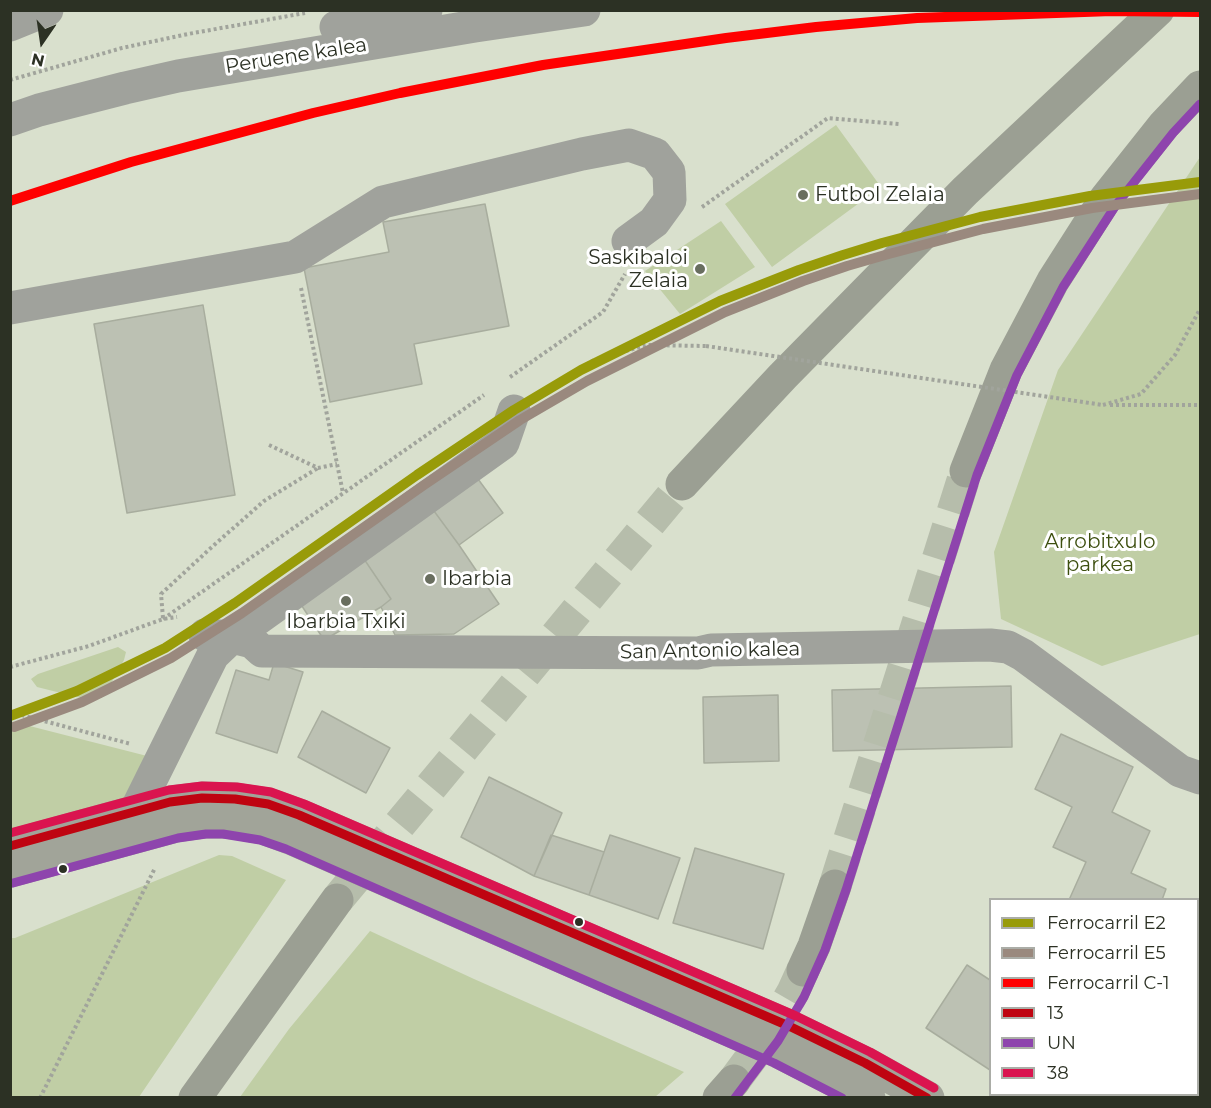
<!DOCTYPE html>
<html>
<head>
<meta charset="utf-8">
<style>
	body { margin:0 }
	#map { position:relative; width:1211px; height:1108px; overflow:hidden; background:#d9e0cd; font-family:Montserrat,sans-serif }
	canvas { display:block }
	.frame { position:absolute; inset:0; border:12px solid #2c3124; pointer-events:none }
	.legend { position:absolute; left:989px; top:898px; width:210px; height:198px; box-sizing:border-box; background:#fff; border:2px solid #abada7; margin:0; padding:8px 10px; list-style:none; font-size:18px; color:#2c3124 }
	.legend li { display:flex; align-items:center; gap:12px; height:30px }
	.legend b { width:30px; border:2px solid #abada7 }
	.north { position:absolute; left:12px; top:12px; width:60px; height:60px; -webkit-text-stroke:4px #fff; paint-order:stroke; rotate:193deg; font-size:16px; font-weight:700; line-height:24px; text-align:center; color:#2c3124 }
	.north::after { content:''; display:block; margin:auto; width:21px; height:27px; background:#2c3124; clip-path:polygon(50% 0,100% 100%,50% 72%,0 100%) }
</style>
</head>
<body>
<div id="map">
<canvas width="1211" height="1108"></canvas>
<div class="frame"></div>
<ul class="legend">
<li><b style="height:8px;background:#989b09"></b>Ferrocarril E2</li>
<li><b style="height:8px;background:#9a897e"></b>Ferrocarril E5</li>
<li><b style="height:8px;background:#f00"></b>Ferrocarril C-1</li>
<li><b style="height:8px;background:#bf0411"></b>13</li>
<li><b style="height:8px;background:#8e44ad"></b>UN</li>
<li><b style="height:8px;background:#da144f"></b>38</li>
</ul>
<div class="north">N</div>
</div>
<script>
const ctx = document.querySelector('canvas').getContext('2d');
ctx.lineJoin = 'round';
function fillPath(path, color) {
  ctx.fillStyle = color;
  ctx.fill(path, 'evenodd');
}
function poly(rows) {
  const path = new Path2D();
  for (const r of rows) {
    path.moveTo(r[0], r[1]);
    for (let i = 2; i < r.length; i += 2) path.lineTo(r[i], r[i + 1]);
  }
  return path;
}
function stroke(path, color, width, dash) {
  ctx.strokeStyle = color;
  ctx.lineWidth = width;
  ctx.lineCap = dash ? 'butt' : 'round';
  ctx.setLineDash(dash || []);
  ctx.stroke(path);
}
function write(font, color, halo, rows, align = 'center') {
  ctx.font = font + ' Montserrat,sans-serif';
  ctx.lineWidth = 6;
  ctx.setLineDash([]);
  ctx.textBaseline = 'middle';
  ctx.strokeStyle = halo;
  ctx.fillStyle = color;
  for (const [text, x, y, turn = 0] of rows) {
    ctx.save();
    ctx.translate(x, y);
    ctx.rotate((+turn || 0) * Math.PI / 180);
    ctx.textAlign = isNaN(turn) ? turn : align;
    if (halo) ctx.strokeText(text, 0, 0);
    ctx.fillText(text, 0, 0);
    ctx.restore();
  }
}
fillPath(poly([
	[836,125,881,187,772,267,725,204],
	[1200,157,1200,634,1102,666,1001,619,994,552,1058,370],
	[721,221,755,267,680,314,645,271],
	[118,647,126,652,124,660,104,696,93,701,37,687,31,679,38,674],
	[10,721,151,757,126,806,11,832],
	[219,855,232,856,286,880,139,1097,11,1097,11,938,15,938],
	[370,931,474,979,684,1072,655,1097,240,1097,289,1029]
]), '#c0cea5');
const building = poly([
	[485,204,509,326,414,344,422,384,330,402,304,268,389,252,383,222,485,204],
	[203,305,235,495,127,513,94,324,203,305],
	[478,479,503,513,459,545,434,511,478,479],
	[434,511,459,545,499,604,454,634,395,635,381,607,391,599,364,559,434,511],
	[364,559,391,599,381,607,324,640,300,603,364,559],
	[274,663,303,672,277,753,216,733,236,670,269,680,274,663],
	[1011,686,1012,747,833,751,832,690,1011,686],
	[778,695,779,761,704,763,703,697,778,695],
	[322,711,390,748,366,793,298,757,322,711],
	[1061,734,1133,767,1112,812,1150,831,1131,873,1166,889,1162,900,1069,900,1086,862,1053,847,1072,807,1035,789,1061,734],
	[489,777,562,813,534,876,461,837,489,777],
	[551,835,604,852,589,895,534,876,551,835],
	[610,835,680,858,658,919,589,895,610,835],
	[695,848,784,874,763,949,673,923,695,848],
	[967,965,990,980,990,1070,926,1028,967,965],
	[1029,1094,1058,1094,1056,1098,1033,1098,1029,1094],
	[1115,1094,1178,1094,1176,1098,1113,1098,1115,1094]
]);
fillPath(building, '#bcc1b3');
stroke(building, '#a8ad9e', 1.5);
stroke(poly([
	[835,886,966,471],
	[337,900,682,484],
	[734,1081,768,1035,793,992,803,970]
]), '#b6bdab', 33, [33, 16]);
stroke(poly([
	[10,80,122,48,188,34,305,13],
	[702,207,828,118,899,124],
	[301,288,343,493],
	[510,377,603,312,625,274],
	[540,393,594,360,647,345,706,346],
	[1103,405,1141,394,1175,355,1200,309],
	[1110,405,1200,405],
	[269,445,318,468,337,464],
	[163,618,161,594,213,546,264,501,318,468],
	[163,619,484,395],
	[10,667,89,646,163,619,177,617],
	[10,712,131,744],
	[40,1098,155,868]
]), '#a1a49c', 4, [3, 3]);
stroke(poly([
	[10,25,47,10],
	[336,27,426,10],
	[10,120,39,110,125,88,178,76,475,26,584,10],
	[10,308,295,257,383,202,582,154,629,145,655,154,669,172,670,200,654,222,628,241],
	[205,635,232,637,252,642,262,651,698,653,711,650,990,645,1008,647,1023,655,1180,771,1200,778],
	[135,812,213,655,232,637,503,443,514,411]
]), '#a0a29c', 33);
stroke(poly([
	[10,846,170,802,202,798,235,799,268,804,299,815,791,1027,865,1063,928,1098],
	[10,871,176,826,205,822,223,822,235,823,263,828,290,838,779,1052,869,1098]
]), '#a1a499', 33);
stroke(poly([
	[966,471,1006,370,1053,281,1106,198,1164,125,1200,87],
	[682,484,783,376,965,191,1158,10],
	[803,970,814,946,835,886],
	[195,1098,337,900],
	[719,1098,734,1081]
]), '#9b9f93', 33);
stroke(poly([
	[706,346,1103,405]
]), '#a1a49c', 4, [3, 3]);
stroke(poly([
	[10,846,170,802,202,798,235,799,268,804,299,815,791,1027,865,1063,927,1098]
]), '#bf0411', 9);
stroke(poly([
	[13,883,178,838,206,834,223,834,260,840,286,849,774,1063,842,1098],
	[735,1098,778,1041,804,997,825,950,846,890,977,475,1017,375,1063,287,1116,205,1173,133,1200,104]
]), '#8e44ad', 9);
stroke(poly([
	[10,833,169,790,202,786,237,787,271,792,304,804,796,1016,870,1052,934,1088]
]), '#da144f', 9);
stroke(poly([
	[10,716,77,691,165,648,235,603,417,475,514,410,581,370,720,301,799,270,843,255,882,243,980,217,1090,196,1200,182]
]), '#989b09', 10);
stroke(poly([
	[14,727,82,702,171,658,242,613,424,485,520,420,587,381,725,312,803,281,847,266,885,255,983,229,1092,208,1200,194]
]), '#9a897e', 10);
stroke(poly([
	[10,201,131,162,313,113,400,93,543,65,726,38,816,27,917,18,1112,11,1200,12]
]), '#f00', 10);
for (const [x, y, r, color] of [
	[803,195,6,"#696e5f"],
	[700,269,6,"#696e5f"],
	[430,579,6,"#696e5f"],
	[346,601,6,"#696e5f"],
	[63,869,5,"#2c3124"],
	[579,922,5,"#2c3124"]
]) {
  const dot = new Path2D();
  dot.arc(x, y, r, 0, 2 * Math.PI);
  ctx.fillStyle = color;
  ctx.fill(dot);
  stroke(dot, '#fff', 2);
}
write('20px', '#2c3124', '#fff', [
	["Peruene kalea",296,56,-9],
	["San Antonio kalea",710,651,-1]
]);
write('20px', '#2c3124', '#fff', [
	["Futbol Zelaia",815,195],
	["Saskibaloi",688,258,"right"],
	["Zelaia",688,281,"right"],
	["Ibarbia",442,579],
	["Ibarbia Txiki",346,622,"center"]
], 'left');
write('20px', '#3d4f0f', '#fff', [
	["Arrobitxulo",1100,542],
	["parkea",1100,565]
]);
</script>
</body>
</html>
